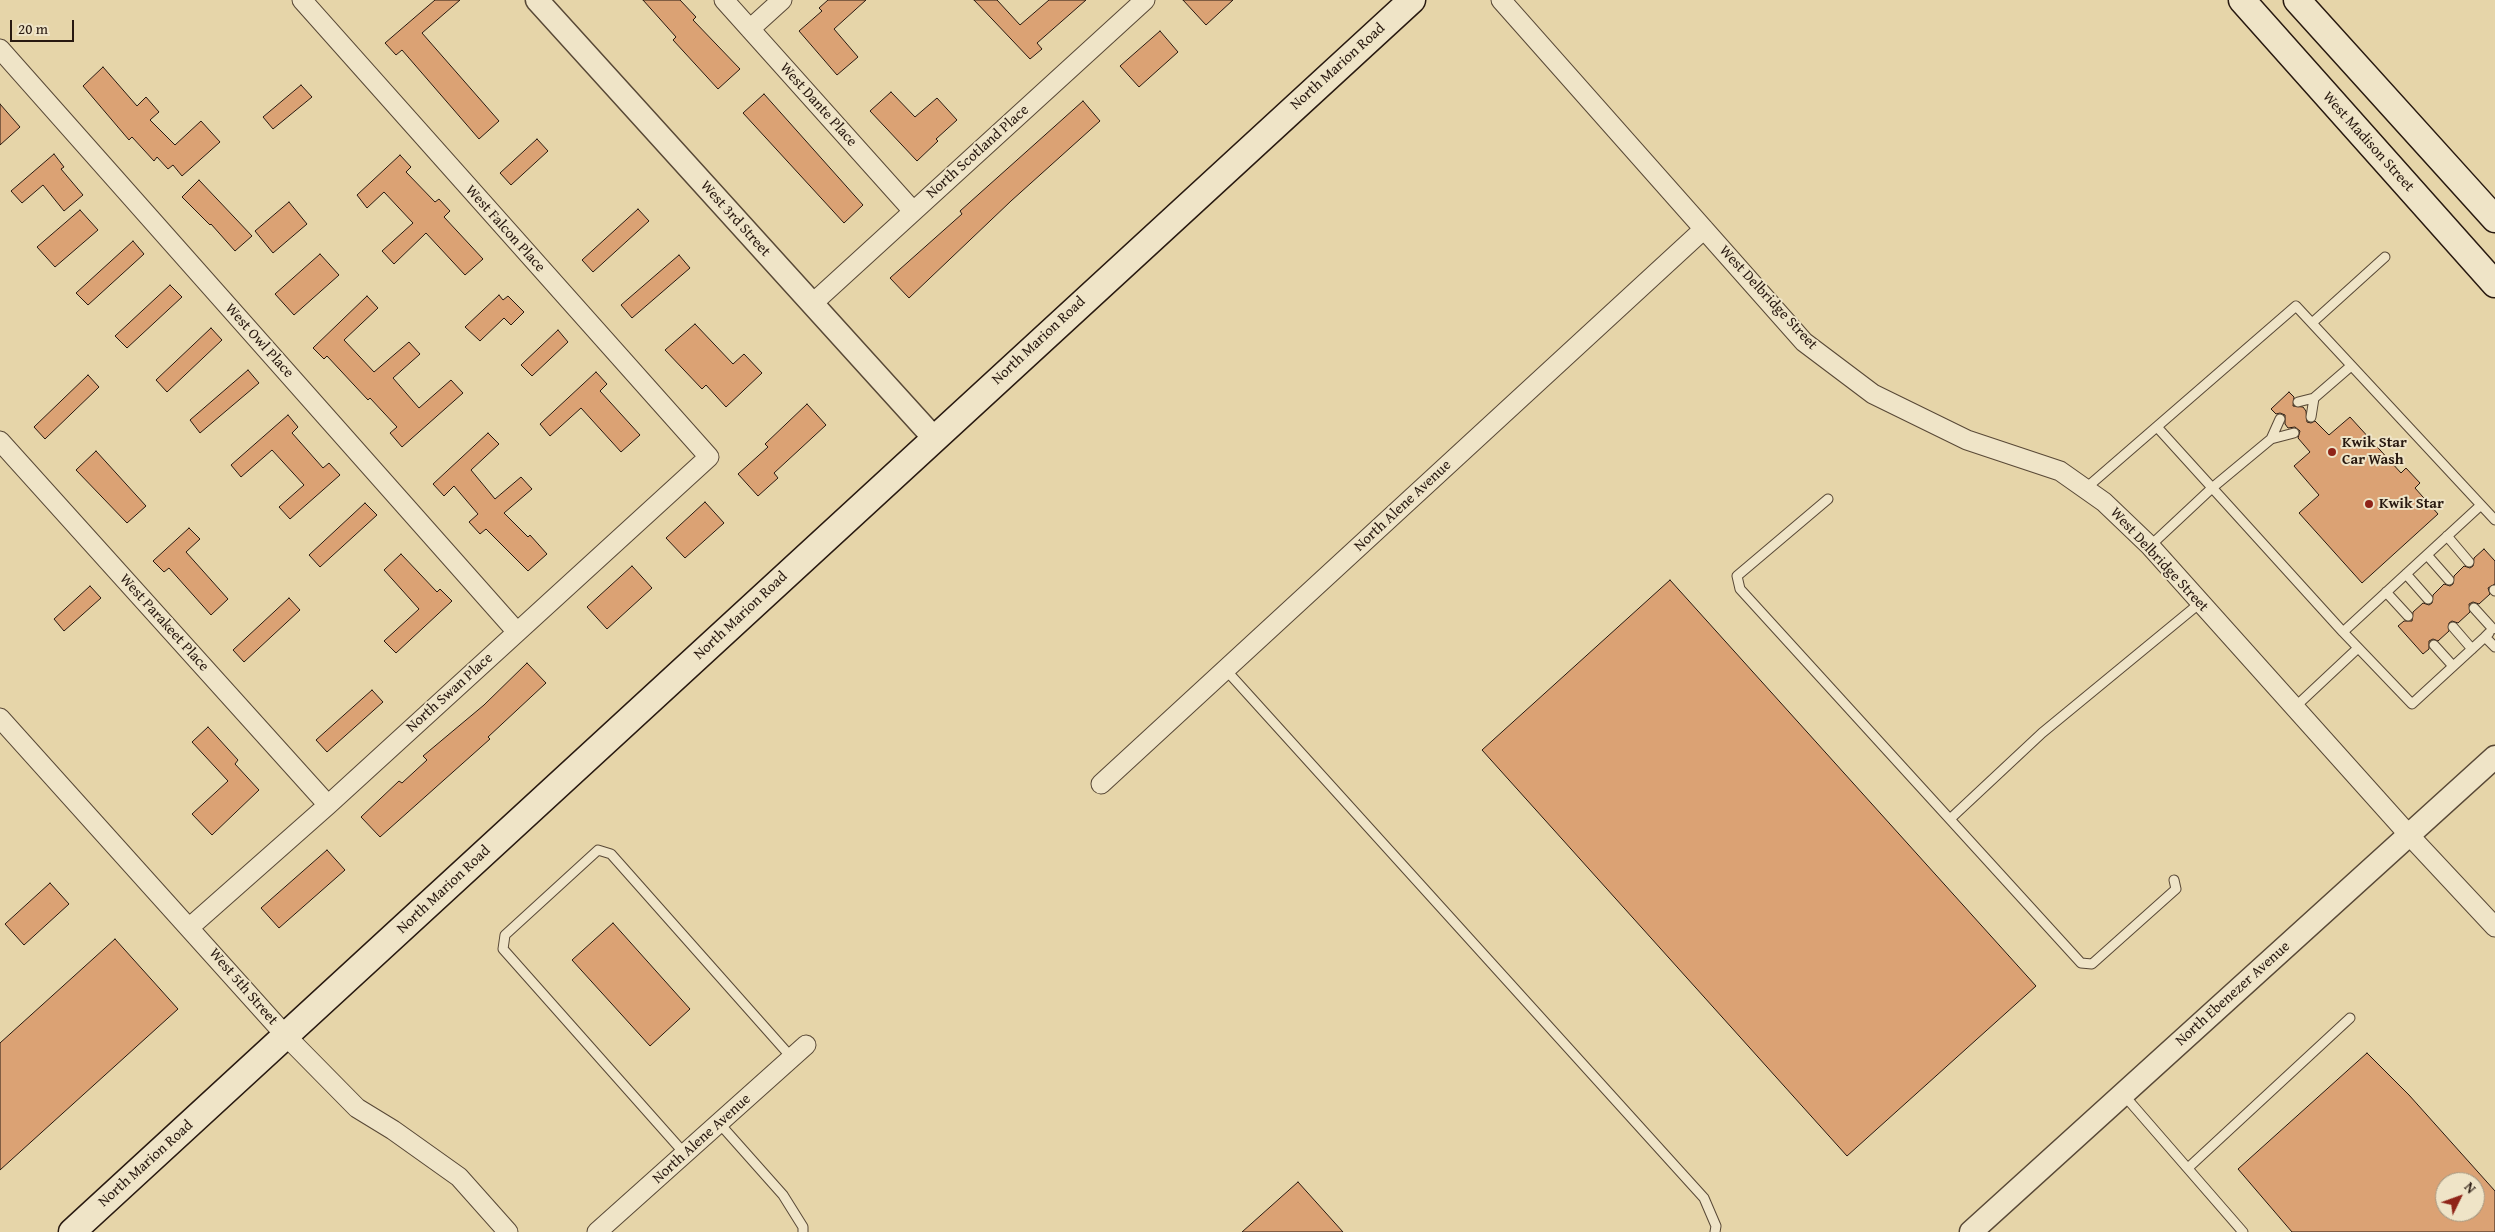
<!DOCTYPE html>
<html>
<head>
<meta charset="utf-8">
<style>
	body { margin:0 }
	#map { position:relative; width:2495px; height:1232px; overflow:hidden; background:#e6d5a9; font-family:"Gentium Book Plus",serif }
	canvas { display:block }
	.north { position:absolute; left:2435px; top:1172px; width:50px; height:50px; box-sizing:border-box; background:#efe4c7; border:1px solid #9f937e; border-radius:50%; rotate:48deg; font-size:14px; font-weight:700; line-height:20px; text-align:center; color:#281910 }
	.north::after { content:''; display:block; margin:auto; width:18px; height:22px; background:#8f2418; clip-path:polygon(50% 0,100% 100%,50% 72%,0 100%) }
	.scale { position:absolute; left:10px; top:20px; width:64px; height:22px; box-sizing:border-box; border:2px solid #281910; border-top:0; padding-left:6px; font-size:15px; line-height:18px; white-space:nowrap; color:#281910; -webkit-text-stroke:4px #efe4c7; paint-order:stroke }
</style>
</head>
<body>
<div id="map">
<canvas width="2495" height="1232"></canvas>
<div class="north">N</div>
<div class="scale">20 m</div>
</div>
<script>
const ctx = document.querySelector('canvas').getContext('2d');
ctx.lineJoin = 'round';
function fillPath(path, color) {
  ctx.fillStyle = color;
  ctx.fill(path, 'evenodd');
}
function poly(rows) {
  const path = new Path2D();
  for (const r of rows) {
    path.moveTo(r[0], r[1]);
    for (let i = 2; i < r.length; i += 2) path.lineTo(r[i], r[i + 1]);
  }
  return path;
}
function stroke(path, color, width, dash) {
  ctx.strokeStyle = color;
  ctx.lineWidth = width;
  ctx.lineCap = dash ? 'butt' : 'round';
  ctx.setLineDash(dash || []);
  ctx.stroke(path);
}
function write(font, color, halo, rows, align = 'center') {
  ctx.font = font + ' "Gentium Book Plus",serif';
  ctx.lineWidth = 4;
  ctx.setLineDash([]);
  ctx.textBaseline = 'middle';
  ctx.strokeStyle = halo;
  ctx.fillStyle = color;
  for (const [text, x, y, turn = 0] of rows) {
    ctx.save();
    ctx.translate(x, y);
    ctx.rotate((+turn || 0) * Math.PI / 180);
    ctx.textAlign = isNaN(turn) ? turn : align;
    if (halo) ctx.strokeText(text, 0, 0);
    ctx.fillText(text, 0, 0);
    ctx.restore();
  }
}
const building = poly([
	[435,0,460,0,422,33,499,121,479,139,402,50,396,55,385,43,435,0],
	[643,0,680,0,696,17,693,20,740,69,718,89,673,40,676,37,643,0],
	[828,0,866,0,834,29,858,57,837,75,799,31,822,11,819,8,828,0],
	[974,0,997,0,1020,25,1049,0,1086,0,1037,43,1042,49,1030,59,974,0],
	[1183,0,1233,0,1206,25,1183,0],
	[1160,31,1178,52,1139,87,1120,66,1160,31],
	[103,67,137,106,146,97,159,112,150,120,175,145,201,121,220,142,182,176,173,165,168,169,157,157,154,161,132,137,129,140,83,86,103,67],
	[301,85,312,97,273,129,263,117,301,85],
	[891,92,915,117,937,98,957,120,936,139,938,141,917,161,870,111,891,92],
	[764,94,863,205,844,223,743,113,764,94],
	[1083,101,1100,121,1011,201,909,298,890,278,962,214,960,211,1083,101],
	[0,104,20,127,0,145,0,104],
	[537,139,548,151,511,185,500,173,537,139],
	[54,154,64,167,61,169,83,195,64,211,43,185,22,203,11,191,54,154],
	[400,155,411,167,406,172,435,202,439,199,450,211,444,217,483,259,465,275,426,233,394,264,382,251,413,223,384,192,367,208,357,195,400,155],
	[199,180,252,236,235,251,211,224,210,225,182,197,199,180],
	[289,202,307,224,273,253,255,231,289,202],
	[638,209,649,221,593,272,582,260,638,209],
	[80,210,98,230,55,267,37,247,80,210],
	[133,241,144,254,88,305,76,293,133,241],
	[320,254,339,275,294,315,275,294,320,254],
	[679,255,690,268,632,318,621,305,679,255],
	[170,285,182,297,127,348,115,336,170,285],
	[499,295,503,300,508,296,524,312,511,325,504,318,480,341,465,327,499,295],
	[367,296,378,308,344,340,374,372,409,342,420,354,393,378,419,408,451,380,463,393,402,447,390,433,397,427,370,398,368,400,327,356,324,359,313,348,367,296],
	[695,324,733,364,744,354,762,373,726,407,706,385,702,389,665,350,695,324],
	[211,328,222,340,167,392,156,380,211,328],
	[558,330,568,342,532,376,521,365,558,330],
	[248,370,259,383,200,433,190,420,248,370],
	[596,372,607,384,600,391,640,435,621,452,581,408,550,436,540,424,596,372],
	[88,375,99,387,45,439,34,427,88,375],
	[2289,392,2294,397,2293,406,2303,407,2306,411,2307,422,2311,423,2315,421,2329,435,2350,417,2401,473,2406,468,2420,483,2415,488,2438,514,2362,583,2299,513,2319,495,2294,466,2310,452,2298,438,2300,431,2295,427,2288,428,2285,424,2285,415,2280,413,2276,414,2271,409,2289,392],
	[807,404,826,425,774,473,778,478,758,496,738,474,768,447,765,444,807,404],
	[288,415,298,427,292,433,323,468,329,463,340,475,290,519,279,507,304,485,272,450,241,477,231,465,288,415],
	[488,433,499,444,471,470,495,499,521,477,532,489,504,513,528,537,530,535,547,554,528,571,486,529,480,534,469,522,478,514,454,486,444,496,433,484,488,433],
	[96,451,146,506,127,523,76,470,96,451],
	[705,502,724,523,685,558,666,538,705,502],
	[365,503,377,515,320,567,309,555,365,503],
	[189,528,200,539,186,552,228,599,211,615,169,568,164,572,153,561,189,528],
	[2484,549,2495,561,2495,584,2488,588,2490,594,2479,604,2473,602,2469,604,2470,612,2458,623,2452,621,2449,623,2449,631,2438,641,2433,639,2429,641,2429,649,2423,654,2398,626,2404,621,2412,621,2413,612,2423,603,2429,605,2432,603,2433,595,2444,584,2450,586,2453,584,2454,576,2464,566,2470,568,2473,566,2474,558,2484,549],
	[401,554,437,592,440,589,452,601,396,653,384,641,419,609,384,570,401,554],
	[632,566,652,588,607,629,587,607,632,566],
	[1670,580,2036,986,1847,1156,1482,750,1670,580],
	[90,586,101,598,64,631,54,619,90,586],
	[289,598,300,610,244,662,233,650,289,598],
	[527,663,546,683,488,737,490,739,380,837,361,817,399,781,402,783,427,760,423,756,484,705,527,663],
	[372,690,383,702,327,752,316,740,372,690],
	[208,727,238,760,235,764,259,790,212,835,192,814,228,781,192,742,208,727],
	[327,850,345,870,279,928,261,908,327,850],
	[50,883,69,904,24,945,5,924,50,883],
	[613,923,690,1009,650,1046,572,960,613,923],
	[115,939,178,1009,0,1170,0,1043,115,939],
	[2367,1053,2409,1095,2495,1191,2495,1232,2292,1232,2238,1169,2367,1053],
	[2445,1182,2475,1182,2475,1212,2445,1212,2445,1182],
	[1298,1182,1343,1232,1242,1232,1298,1182]
]);
fillPath(building, '#dba274');
stroke(building, '#281910', 1);
const service = poly([
	[2312,323,2385,257],
	[2298,402,2314,398,2351,366],
	[2311,417,2314,398],
	[2157,427,2343,632],
	[2271,439,2294,433],
	[2085,489,2296,306,2495,520],
	[1828,499,1737,576,1740,589,2081,963,2092,964,2176,889,2174,880],
	[2481,505,2343,632,2412,704,2485,637],
	[2447,536,2469,562],
	[2150,546,2212,488,2271,439,2280,419],
	[2427,555,2449,580],
	[2406,574,2428,599],
	[2494,590,2495,591],
	[2386,592,2408,616],
	[2474,608,2493,629],
	[2453,627,2472,649],
	[2489,633,2485,637,2495,647],
	[2434,645,2453,666],
	[1226,670,1704,1198,1716,1226,1715,1232],
	[2294,708,2358,648],
	[1950,819,2042,733,2200,603],
	[2123,1094,2243,1232],
	[719,1123,783,1195,803,1227,803,1232],
	[685,1154,503,949,505,935,598,850,611,854,792,1058],
	[2188,1168,2350,1018]
]);
const minor = poly([
	[724,0,913,211],
	[1501,0,1804,342,1873,394,1967,440,2060,471,2104,502,2150,546,2409,835,2495,927],
	[750,29,782,0],
	[0,49,517,632],
	[812,304,1145,0],
	[0,441,328,805],
	[0,718,286,1036,357,1108,393,1130,459,1177,508,1232],
	[1101,784,1704,229],
	[190,927,328,805,709,457,302,0],
	[597,1232,806,1045]
]);
const tertiary = poly([
	[537,0,934,438],
	[1971,1232,2495,757]
]);
const secondary = poly([
	[2242,0,2495,284],
	[2297,0,2495,219],
	[72,1232,1412,0]
]);
stroke(service, '#584836', 11);
stroke(minor, '#584836', 21);
stroke(tertiary, '#584836', 25);
stroke(secondary, '#281910', 29);
stroke(service, '#efe4c7', 9);
stroke(minor, '#efe4c7', 19);
stroke(tertiary, '#efe4c7', 22);
stroke(secondary, '#efe4c7', 26);
for (const [x, y, r, color] of [
	[2332,452,5,"#8f2418"],
	[2369,504,5,"#8f2418"]
]) {
  const dot = new Path2D();
  dot.arc(x, y, r, 0, 2 * Math.PI);
  ctx.fillStyle = color;
  ctx.fill(dot);
  stroke(dot, '#efe4c7', 2);
}
write('15px', '#281910', '#efe4c7', [
	["North Marion Road",1338,67,-42],
	["West Dante Place",818,105,48],
	["West Madison Street",2368,142,48],
	["North Scotland Place",978,152,-42],
	["West 3rd Street",735,219,48],
	["West Falcon Place",505,229,48],
	["West Delbridge Street",1768,298,47],
	["West Owl Place",259,341,48],
	["North Marion Road",1039,341,-43],
	["North Alene Avenue",1403,506,-43],
	["West Delbridge Street",2159,560,47],
	["North Marion Road",741,616,-43],
	["West Parakeet Place",164,623,48],
	["North Swan Place",450,693,-42],
	["North Marion Road",444,890,-43],
	["West 5th Street",243,987,49],
	["North Ebenezer Avenue",2233,994,-42],
	["North Alene Avenue",702,1139,-42],
	["North Marion Road",146,1164,-42]
]);
write('bold 15px', '#281910', '#efe4c7', [
	["Kwik Star",2342,443],
	["Car Wash",2342,460],
	["Kwik Star",2379,504]
], 'left');
</script>
</body>
</html>
